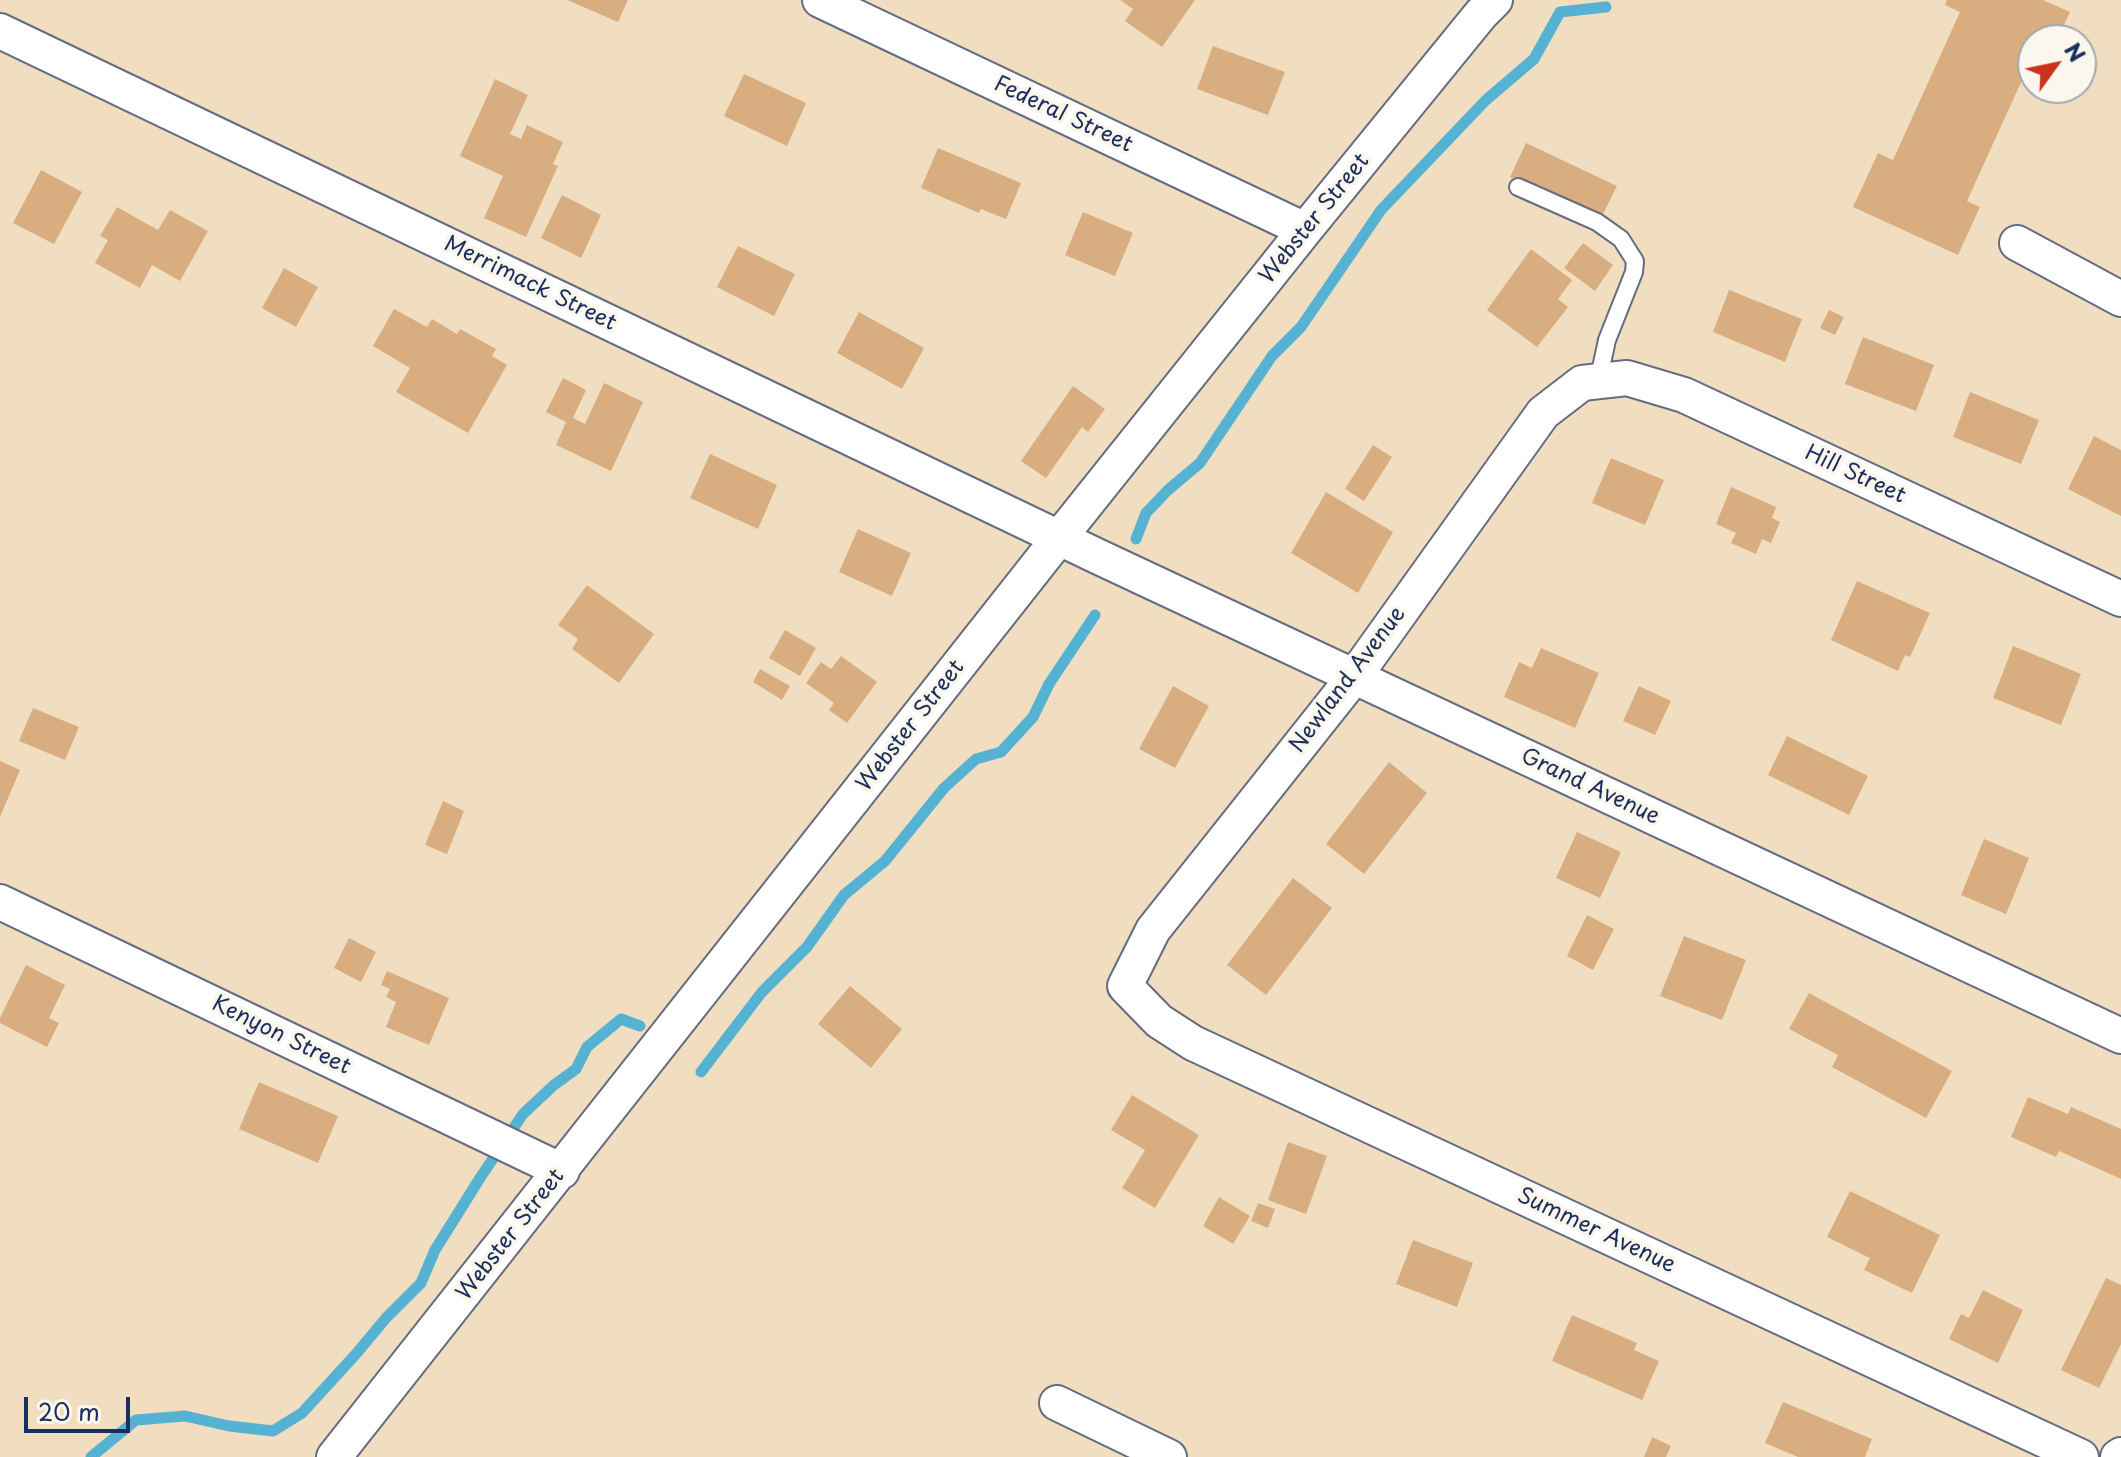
<!DOCTYPE html>
<html>
<head>
<meta charset="utf-8">
<style>
	body { margin:0 }
	#map { position:relative; width:2121px; height:1457px; overflow:hidden; background:#f1dec0; font-family:"Playpen Sans",sans-serif }
	canvas { display:block }
	.north { position:absolute; left:2017px; top:24px; width:80px; height:80px; box-sizing:border-box; background:#fbf7ec; border:2px solid #a1a7b3; border-radius:50%; rotate:57deg; font-size:22px; font-weight:700; line-height:32px; text-align:center; color:#1b2f5e }
	.north::after { content:''; display:block; margin:auto; width:28px; height:36px; background:#c8321e; clip-path:polygon(50% 0,100% 100%,50% 72%,0 100%) }
	.scale { position:absolute; left:24px; top:1397px; width:106px; height:36px; box-sizing:border-box; border:4px solid #1b2f5e; border-top:0; padding-left:10px; font-size:24px; line-height:28px; white-space:nowrap; color:#1b2f5e; -webkit-text-stroke:6px #fbf7ec; paint-order:stroke }
</style>
</head>
<body>
<div id="map">
<canvas width="2121" height="1457"></canvas>
<div class="north">N</div>
<div class="scale">20 m</div>
</div>
<script>
const ctx = document.querySelector('canvas').getContext('2d');
ctx.lineJoin = 'round';
function poly(rows) {
  const path = new Path2D();
  for (const r of rows) {
    path.moveTo(r[0], r[1]);
    for (let i = 2; i < r.length; i += 2) path.lineTo(r[i], r[i + 1]);
  }
  return path;
}
function stroke(path, color, width, dash) {
  ctx.strokeStyle = color;
  ctx.lineWidth = width;
  ctx.lineCap = dash ? 'butt' : 'round';
  ctx.setLineDash(dash || []);
  ctx.stroke(path);
}
function fillPath(path, color) {
  ctx.fillStyle = color;
  ctx.fill(path, 'evenodd');
}
function write(font, color, halo, rows, align = 'center') {
  ctx.font = font + ' "Playpen Sans",sans-serif';
  ctx.lineWidth = 7;
  ctx.setLineDash([]);
  ctx.textBaseline = 'middle';
  ctx.strokeStyle = halo;
  ctx.fillStyle = color;
  for (const [text, x, y, turn = 0] of rows) {
    ctx.save();
    ctx.translate(x, y);
    ctx.rotate((+turn || 0) * Math.PI / 180);
    ctx.textAlign = isNaN(turn) ? turn : align;
    if (halo) ctx.strokeText(text, 0, 0);
    ctx.fillText(text, 0, 0);
    ctx.restore();
  }
}
stroke(poly([
	[1136,539,1146,513,1168,490,1200,463,1272,356,1301,327,1381,210,1486,100,1534,59,1560,12,1606,7],
	[701,1072,762,992,807,947,844,895,885,861,944,788,976,759,1001,752,1033,717,1049,684,1095,615],
	[91,1457,136,1420,185,1416,229,1426,273,1431,302,1413,356,1354,386,1318,421,1283,435,1250,480,1178,523,1114,554,1085,576,1069,587,1047,621,1019,640,1026]
]), '#55b2d3', 11);
fillPath(poly([
	[567,0,628,0,618,22],
	[1120,0,1195,0,1162,47,1125,21,1133,9],
	[1947,0,2043,0,2070,12,2057,40,2033,40,2033,56,1967,201,1980,207,1958,255,1853,207,1878,153,1893,160,1960,12,1945,5],
	[1213,46,1285,72,1268,115,1197,89],
	[744,74,806,103,787,146,724,116],
	[495,79,528,95,510,134,521,139,527,125,563,142,553,164,558,166,526,237,484,218,503,176,460,156],
	[1526,143,1617,186,1600,220,1510,177],
	[938,148,1021,183,1006,219,981,209,979,213,921,188],
	[41,170,82,192,54,244,13,223],
	[562,195,601,215,581,258,541,238],
	[117,207,158,230,170,210,208,231,180,281,152,265,140,288,95,263,108,240,100,236],
	[1083,212,1133,233,1115,276,1065,255],
	[1583,243,1613,265,1595,291,1564,268],
	[738,246,795,274,774,316,717,287],
	[1531,249,1572,280,1558,299,1568,307,1537,347,1487,310],
	[284,268,318,287,296,327,262,308],
	[1729,290,1802,319,1785,362,1713,332],
	[394,309,427,327,432,319,457,334,460,329,496,349,492,356,507,365,468,433,396,392,410,368,373,346],
	[1829,310,1844,317,1835,335,1820,328],
	[859,312,924,348,902,389,837,353],
	[1863,337,1934,365,1916,411,1845,384],
	[563,378,586,390,573,418,585,424,604,383,643,402,611,471,556,445,566,422,546,412],
	[1073,386,1105,409,1088,432,1082,427,1046,478,1021,461],
	[1970,392,2039,420,2021,464,1953,437],
	[2094,436,2121,450,2121,516,2068,489],
	[1373,445,1392,457,1364,501,1345,489],
	[710,454,777,485,758,529,690,498],
	[1611,458,1664,480,1645,525,1592,503],
	[1731,487,1776,507,1772,518,1780,522,1771,543,1762,539,1756,554,1731,543,1736,533,1716,524],
	[1326,492,1393,532,1358,593,1291,553],
	[858,529,911,553,892,596,839,572],
	[1857,581,1930,613,1910,657,1905,655,1898,671,1831,640],
	[587,585,654,634,619,683,572,649,578,639,558,625],
	[785,630,816,648,800,676,769,658],
	[2013,646,2081,674,2061,725,1993,698],
	[1541,648,1599,673,1575,728,1504,697,1519,662,1532,668],
	[841,656,877,682,847,723,829,710,834,703,806,683,821,662,831,669],
	[760,669,790,686,782,700,753,682],
	[1173,686,1209,706,1175,768,1139,749],
	[1639,686,1671,701,1655,735,1623,721],
	[33,708,79,727,65,760,19,741],
	[1787,736,1868,776,1849,815,1768,775],
	[0,761,20,770,0,817],
	[1389,762,1427,793,1364,874,1326,844],
	[443,801,464,811,447,854,425,845],
	[1577,832,1621,852,1600,898,1556,878],
	[1984,839,2029,858,2006,914,1961,895],
	[1293,878,1332,908,1266,995,1227,965],
	[1587,915,1614,929,1593,970,1567,956],
	[1684,936,1746,960,1722,1020,1660,996],
	[349,938,376,952,361,982,334,968],
	[26,965,65,985,49,1018,59,1023,47,1047,0,1023,0,1018],
	[387,971,449,998,429,1045,386,1027,396,1002,386,997,390,989,381,985],
	[850,986,902,1029,871,1068,818,1024],
	[1809,993,1952,1071,1926,1118,1832,1067,1838,1055,1789,1029],
	[259,1082,338,1116,318,1163,239,1129],
	[1132,1095,1199,1135,1155,1208,1122,1188,1145,1150,1111,1130],
	[2028,1097,2068,1114,2071,1107,2121,1129,2121,1179,2059,1151,2056,1157,2011,1137],
	[1288,1142,1327,1156,1306,1214,1268,1200],
	[1850,1191,1940,1235,1912,1293,1864,1270,1870,1258,1827,1237],
	[1219,1197,1250,1216,1233,1244,1203,1226],
	[1258,1203,1275,1209,1268,1228,1251,1221],
	[1413,1240,1473,1263,1457,1307,1396,1284],
	[2106,1278,2121,1285,2121,1344,2099,1388,2061,1370],
	[1983,1290,2023,1310,1998,1363,1949,1339,1961,1314,1969,1318],
	[1572,1315,1637,1343,1634,1350,1659,1361,1642,1400,1552,1361],
	[1783,1402,1872,1439,1865,1457,1798,1457,1765,1443],
	[1652,1437,1671,1446,1666,1457,1644,1457]
]), '#d8ae81');
const lane = poly([
	[1518,187,1597,222,1621,239,1635,261,1634,272,1607,340,1598,382]
]);
const street = poly([
	[820,0,1305,230],
	[0,31,1099,557,2121,1036],
	[2017,243,2121,299],
	[0,902,562,1171],
	[1057,1403,1169,1457],
	[334,1457,1059,538,1305,230,1481,14,1495,0],
	[2081,1457,1193,1043,1159,1021,1125,986,1153,930,1354,677,1543,413,1582,383,1627,378,1684,395,2121,599],
	[2118,1457,2121,1455]
]);
stroke(lane, '#666c80', 20);
stroke(street, '#666c80', 38);
stroke(lane, '#fff', 16);
stroke(street, '#fff', 34);
write('22px', '#1b2f5e', '#fbf7ec', [
	["Federal Street",1063,115,25],
	["Webster Street",1315,219,-51],
	["Merrimack Street",530,284,26],
	["Hill Street",1855,475,25],
	["Newland Avenue",1348,680,-53],
	["Webster Street",911,726,-52],
	["Grand Avenue",1590,787,25],
	["Kenyon Street",281,1036,26],
	["Summer Avenue",1596,1231,25],
	["Webster Street",511,1235,-52]
]);
</script>
</body>
</html>
